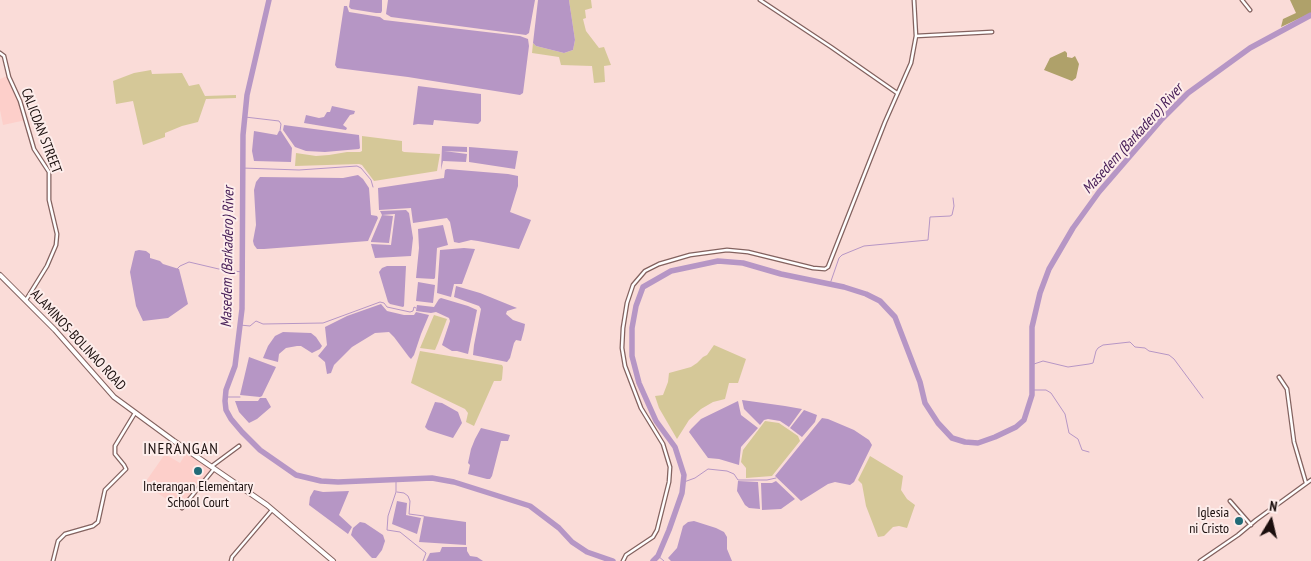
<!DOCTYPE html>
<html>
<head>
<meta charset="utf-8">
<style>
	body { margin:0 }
	#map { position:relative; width:1311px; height:561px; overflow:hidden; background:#fadcd8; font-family:"PT Sans Narrow",sans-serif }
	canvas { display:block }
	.north { position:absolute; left:1246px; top:496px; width:50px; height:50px; -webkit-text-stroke:4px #fdedeb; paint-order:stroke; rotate:9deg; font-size:14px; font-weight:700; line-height:20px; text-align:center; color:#1b0f0e }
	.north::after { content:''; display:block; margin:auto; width:18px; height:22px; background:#1b0f0e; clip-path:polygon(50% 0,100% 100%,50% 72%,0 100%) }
</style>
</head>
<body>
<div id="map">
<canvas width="1311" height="561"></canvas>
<div class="north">N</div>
</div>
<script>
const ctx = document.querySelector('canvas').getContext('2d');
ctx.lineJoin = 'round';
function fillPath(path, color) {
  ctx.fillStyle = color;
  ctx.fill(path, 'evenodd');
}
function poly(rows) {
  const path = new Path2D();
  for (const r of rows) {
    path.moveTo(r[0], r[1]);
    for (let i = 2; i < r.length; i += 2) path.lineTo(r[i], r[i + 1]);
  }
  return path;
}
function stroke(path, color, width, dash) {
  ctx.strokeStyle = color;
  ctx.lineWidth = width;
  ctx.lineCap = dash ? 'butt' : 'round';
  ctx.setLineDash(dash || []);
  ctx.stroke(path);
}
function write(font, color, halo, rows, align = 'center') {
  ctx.font = font + ' "PT Sans Narrow",sans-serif';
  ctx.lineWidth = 4;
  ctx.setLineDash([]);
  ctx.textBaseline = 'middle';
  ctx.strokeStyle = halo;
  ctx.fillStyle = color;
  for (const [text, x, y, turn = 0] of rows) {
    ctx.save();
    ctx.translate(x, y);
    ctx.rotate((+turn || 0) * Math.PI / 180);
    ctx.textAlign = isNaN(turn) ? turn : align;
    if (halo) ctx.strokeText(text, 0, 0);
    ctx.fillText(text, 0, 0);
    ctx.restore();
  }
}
fillPath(poly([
	[7,76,26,120,3,125,0,110,0,79],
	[187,452,212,468,180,508,144,484,165,454,180,463]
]), '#fdcfca');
fillPath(poly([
	[569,0,591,0,592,8,585,10,586,18,583,19,586,31,599,48,604,47,611,65,604,66,605,82,594,83,592,66,561,65,559,57,532,53,533,43,536,46,564,53,573,50,575,40],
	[151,70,152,74,182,73,189,86,199,84,205,96,236,95,236,98,206,99,198,122,182,126,165,133,165,137,143,145,133,101,116,104,113,81,134,73],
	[362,136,402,141,402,151,404,152,440,154,437,171,374,181,362,165,359,164,295,166,296,153,316,156,329,155,347,152,360,152,362,151],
	[434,315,447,319,438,343,435,350,420,348],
	[714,345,746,359,738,383,729,383,725,399,713,402,701,409,689,420,677,439,659,408,655,396,663,395,668,382,669,373,691,367,697,363,703,357,707,355],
	[420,351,502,365,503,367,502,379,501,381,494,381,474,426,466,422,468,413,465,409,411,383],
	[765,421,779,423,798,436,800,441,772,476,746,478,746,468,741,462,743,450],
	[870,456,903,476,901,490,907,499,915,505,907,528,899,526,893,527,884,536,878,537,866,506,862,484,858,480]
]), '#d5c898');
fillPath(poly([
	[1290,0,1311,0,1311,13,1281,27,1283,19,1296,13],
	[1065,51,1067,53,1067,57,1072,58,1075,56,1079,64,1076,78,1072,81,1044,70,1050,58]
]), '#afa16a');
fillPath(poly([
	[350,0,382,0,382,11,381,13,376,13,351,9,349,7],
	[388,0,535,0,529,33,526,35,391,17,386,14],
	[538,0,569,0,575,40,573,50,564,53,536,46,533,43],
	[344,6,347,6,349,12,380,17,384,20,520,36,528,39,529,46,523,93,520,95,408,77,337,68,335,65],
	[418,86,481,94,481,121,478,124,434,120,433,125,418,124,413,125],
	[332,106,355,111,354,114,350,115,343,125,347,128,346,130,304,123,306,115,319,118,324,117,327,112,330,112],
	[284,125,359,135,360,148,359,149,325,152,306,151,295,147,283,130],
	[254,131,277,135,279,131,281,131,292,148,291,162,254,161,252,151],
	[442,146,467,147,467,152,444,151,467,154,466,162,443,161,441,170],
	[469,147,518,151,515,169,469,162],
	[447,169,508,174,518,176,518,186,510,212,531,220,519,249,478,241,471,240,459,243,454,242,450,222,447,218,413,223,411,208,379,210,378,188,444,178,445,170],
	[358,175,363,179,369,188,371,215,377,216,378,218,368,241,264,249,257,249,254,245,253,241,256,225,254,190,256,182,260,177,343,178],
	[406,210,409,213,413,238,411,256,375,258,371,244,391,245,395,214,382,215,393,216,389,243,371,242,371,241,382,215,380,211],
	[443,225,448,245,437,248,435,278,434,279,416,278,419,248,418,229],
	[464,248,475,249,462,284,454,284,451,297,437,293,440,250],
	[139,250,146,251,150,254,150,258,160,261,163,264,179,269,188,304,168,318,143,321,136,306,130,272,134,255,135,251],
	[387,266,406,266,404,306,403,307,390,304,388,302,379,272,382,268],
	[418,282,435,285,433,303,416,301],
	[456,286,480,293,517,308,507,311,506,314,513,320,525,324,524,330,521,341,516,340,514,343,510,358,507,362,473,355,474,345,481,309,479,306,454,297],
	[441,298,468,306,477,310,468,354,457,351,452,351,442,345,450,321,449,318,436,312,431,313,416,311,417,305,434,307,439,299],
	[381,304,387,311,404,315,414,315,416,312,429,315,421,334,414,355,411,359,409,357,394,337,389,332,375,333,352,347,334,365,331,373,327,374,325,362,318,356,327,345,325,327,347,316],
	[283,332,311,333,316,337,322,346,320,349,312,353,301,346,297,346,286,348,279,354,278,362,263,358,268,346,275,336],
	[249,357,276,367,262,396,260,397,240,395],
	[260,398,266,398,271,407,257,419,249,423,239,412,235,401,258,401],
	[742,400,785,406,802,409,789,427,780,421,768,419,764,420,760,425,744,409],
	[738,401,741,415,758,428,741,447,739,465,719,459,708,458,689,432,691,429,701,419],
	[435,402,442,403,458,412,462,423,453,438,428,430,425,427],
	[804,410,817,415,815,422,802,437,790,428],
	[822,418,828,419,854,430,869,440,872,445,854,482,850,485,835,482,828,484,801,501,775,476],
	[481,428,510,435,508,441,501,441,492,476,490,479,487,479,468,474,470,465,468,463,471,449,475,439],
	[738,481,758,482,760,509,749,508,745,505,737,491],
	[776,481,795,499,781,509,762,510,761,483,772,483],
	[314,490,323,492,349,491,339,515,352,527,348,534,309,505,310,497],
	[397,501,407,503,406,515,421,518,417,534,392,524],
	[424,516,466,522,466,545,419,542],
	[694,521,716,528,724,532,727,537,727,549,732,561,671,561,668,558,677,548,683,526,688,522],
	[360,522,365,523,383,535,385,541,382,550,376,558,372,558,370,556,351,535,353,528],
	[442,547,467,547,467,551,470,556,477,557,483,561,426,561,430,553,440,552]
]), '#b696c5');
stroke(poly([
	[245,117,279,121,281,124,280,131],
	[242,168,299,170,357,166,361,168,371,180,373,187],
	[177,269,180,266,189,262,223,270,243,272],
	[830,284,839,258,842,255,864,246,928,240,930,217,950,216,952,215,954,206,953,198],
	[240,325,250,326,256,321,263,324,323,323,380,302,384,303,387,307,410,312,413,311,414,307,416,308],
	[1031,365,1043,361,1068,367,1089,364,1093,363,1096,351,1098,348,1103,345,1130,342,1135,347,1145,348,1149,351,1169,355,1174,359,1203,398],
	[1031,390,1046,390,1051,393,1065,414,1069,433,1078,439,1082,450,1089,452],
	[225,397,240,397],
	[396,480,396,492,388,516,387,530,400,532,426,553,423,561],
	[684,482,695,478,708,469,727,471,734,474,738,480,767,480,776,478],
	[397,492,404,493,408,496,410,501,409,514,424,516],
	[658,556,664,561]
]), '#b696c5', 1);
stroke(poly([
	[269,0,247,95,243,135,242,309,235,366,226,390,225,401,226,410,231,419,242,432,260,450,296,475,321,481,338,482,432,478,454,482,530,506,559,528,572,542,587,552,613,561],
	[653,561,658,556,669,530,682,493,684,475,675,447,656,421,639,383,632,356,632,328,636,306,643,287,671,271,718,261,743,263,781,274,844,287,866,294,880,301,895,317,920,382,925,403,938,423,952,438,965,442,978,443,995,437,1016,427,1024,420,1032,395,1032,327,1040,293,1049,269,1073,228,1099,192,1162,119,1188,93,1250,48,1311,15]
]), '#b696c5', 5.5);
const minor = poly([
	[760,0,831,47,897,93],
	[1242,0,1250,10],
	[916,36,992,32],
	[0,53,4,56,9,77,20,101,34,149,49,172,49,200,57,234,56,245,47,266,26,300],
	[1279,377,1287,389,1294,442,1306,483],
	[212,466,239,446],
	[1230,501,1251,525],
	[182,508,214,469],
	[53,561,58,541,65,534,93,526,98,522,105,490,126,469,124,465,115,454,115,446,135,413],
	[231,561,232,557,272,510],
	[623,561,626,555,653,537,657,530,669,482,670,467,663,444,641,408,625,366,622,348,623,328,627,303,633,285,645,271,659,264,690,255,727,250,748,252,813,268,825,269,828,267,885,122,911,63,916,36,914,0],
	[1200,561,1238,535,1256,520,1311,480]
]);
const primary = poly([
	[0,275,55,330,114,397,174,441,267,505,333,561]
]);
stroke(minor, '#83625f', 5);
stroke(primary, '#83625f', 6);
stroke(minor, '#fff', 2.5);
stroke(primary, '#fff', 4);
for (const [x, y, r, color] of [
	[198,471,5,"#226b77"],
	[1239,521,5,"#226b77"]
]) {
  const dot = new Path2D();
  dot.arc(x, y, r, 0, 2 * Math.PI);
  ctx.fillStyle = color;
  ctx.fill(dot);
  stroke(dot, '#fdedeb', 2);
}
write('14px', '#1b0f0e', '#fdedeb', [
	["CALICDAN STREET",41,131,69],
	["ALAMINOS-BOLINAO ROAD",78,340,47]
]);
write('14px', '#1b0f0e', '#fdedeb', [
	["Interangan Elementary",198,487],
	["School Court",198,503],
	["Iglesia",1229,513,"right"],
	["ni Cristo",1229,529,"right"]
]);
write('italic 15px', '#492059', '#fdedeb', [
	["Masedem (Barkadero) River",1133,139,-48],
	["Masedem (Barkadero) River",228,257,-89]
]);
ctx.letterSpacing = '1px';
write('16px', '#1b0f0e', '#fdedeb', [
	["INERANGAN",181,449]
]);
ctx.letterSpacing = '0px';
</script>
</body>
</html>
